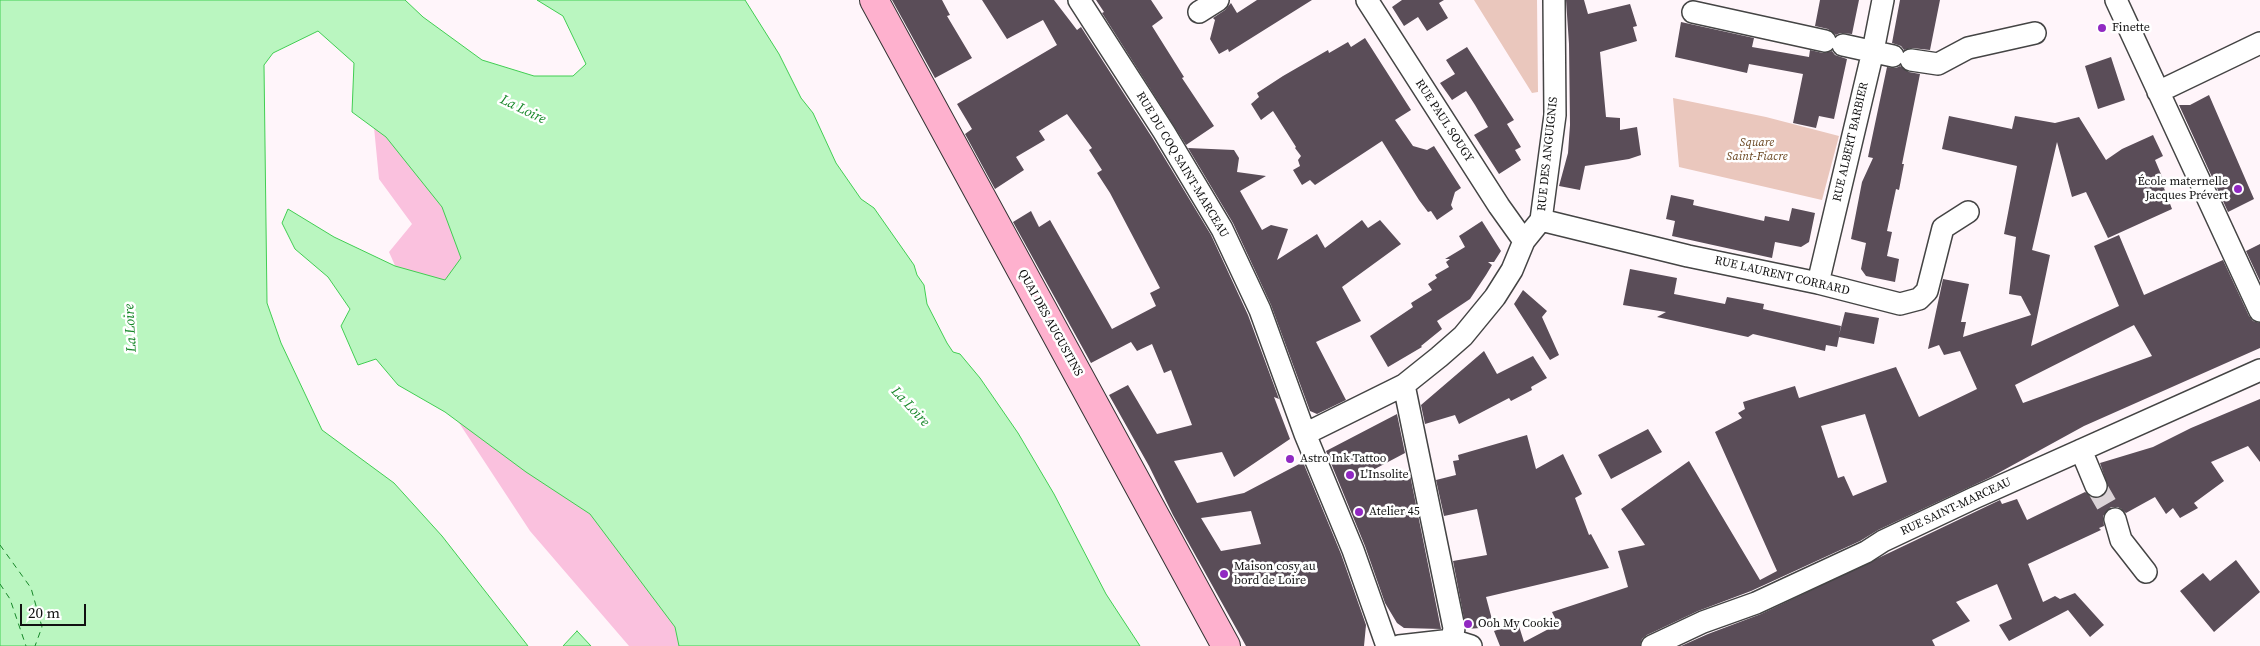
<!DOCTYPE html>
<html>
<head>
<meta charset="utf-8">
<style>
	body { margin:0 }
	#map { position:relative; width:2260px; height:646px; overflow:hidden; background:#fff5fa; font-family:"Source Serif 4",serif }
	canvas { display:block }
	.scale { position:absolute; left:20px; top:604px; width:66px; height:22px; box-sizing:border-box; border:2px solid #111; border-top:0; padding-left:6px; font-size:15px; line-height:18px; white-space:nowrap; color:#111; -webkit-text-stroke:4px #fff; paint-order:stroke }
</style>
</head>
<body>
<div id="map">
<canvas width="2260" height="646"></canvas>
<div class="scale">20 m</div>
</div>
<script>
const ctx = document.querySelector('canvas').getContext('2d');
ctx.lineJoin = 'round';
function fillPath(path, color) {
  ctx.fillStyle = color;
  ctx.fill(path, 'evenodd');
}
function poly(rows) {
  const path = new Path2D();
  for (const r of rows) {
    path.moveTo(r[0], r[1]);
    for (let i = 2; i < r.length; i += 2) path.lineTo(r[i], r[i + 1]);
  }
  return path;
}
function stroke(path, color, width, dash) {
  ctx.strokeStyle = color;
  ctx.lineWidth = width;
  ctx.lineCap = dash ? 'butt' : 'round';
  ctx.setLineDash(dash || []);
  ctx.stroke(path);
}
function write(font, color, halo, rows, align = 'center') {
  ctx.font = font + ' "Source Serif 4",serif';
  ctx.lineWidth = 5;
  ctx.setLineDash([]);
  ctx.textBaseline = 'middle';
  ctx.strokeStyle = halo;
  ctx.fillStyle = color;
  for (const [text, x, y, turn = 0] of rows) {
    ctx.save();
    ctx.translate(x, y);
    ctx.rotate((+turn || 0) * Math.PI / 180);
    ctx.textAlign = isNaN(turn) ? turn : align;
    if (halo) ctx.strokeText(text, 0, 0);
    ctx.fillText(text, 0, 0);
    ctx.restore();
  }
}
fillPath(poly([
	[1474,0,1537,0,1538,92,1532,93],
	[1673,98,1766,117,1839,136,1822,200,1679,167]
]), '#eac7bd');
fillPath(poly([
	[373,117,632,328,405,288,389,252,412,224,379,179],
	[446,403,815,646,629,646,530,531]
]), '#fac1de');
const water = poly([
	[0,0,405,0,423,17,482,60,534,76,573,76,586,64,563,16,537,0,745,0,779,54,801,98,813,113,836,163,861,199,874,208,914,265,917,275,924,285,927,304,947,343,953,352,960,354,980,378,1018,433,1054,494,1106,594,1140,646,679,646,675,627,590,514,526,472,445,412,398,385,376,359,358,365,341,326,350,309,328,277,295,249,282,223,288,209,334,237,395,266,445,280,461,258,442,207,386,137,352,112,354,63,318,31,273,53,264,65,267,303,281,343,322,430,394,483,442,536,528,646,0,646,0,0],
	[577,631,591,646,563,646,577,631]
]);
fillPath(water, '#baf6c0');
stroke(water, '#41cd52', 1);
stroke(poly([
	[0,545,31,588,42,627,35,646],
	[0,584,10,599,26,646]
]), '#178729', 1, [6, 5]);
fillPath(poly([
	[892,0,942,0,950,15,947,16,972,58,935,78],
	[982,0,1054,0,1077,30,1081,27,1153,139,1211,235,1248,315,1279,399,1274,397,1290,439,1234,477,1222,452,1174,461,1197,503,1244,493,1303,462,1341,554,1366,625,1364,646,1246,646,1173,515,1149,466,1109,395,1128,385,1157,434,1192,425,1171,370,1164,373,1152,344,1137,351,1131,342,1091,363,1013,222,1031,211,1039,227,1050,220,1112,329,1156,306,1150,293,1160,288,1110,193,1097,173,1102,170,1089,150,1092,148,1067,114,1039,131,1045,140,1016,157,1024,170,995,189,965,134,972,129,957,104,1057,45,1043,20,1007,39],
	[1251,511,1261,544,1221,551,1201,518],
	[1096,0,1151,0,1163,18,1152,26,1184,77,1182,78,1214,126,1186,145,1102,13,1104,12],
	[1257,0,1312,0,1229,52,1228,49,1219,54,1210,39,1215,20,1213,18,1225,10,1231,3,1237,13],
	[1402,0,1444,0,1439,3,1448,18,1427,31,1418,17,1404,26,1392,7],
	[1566,0,1584,0,1588,14,1630,4,1637,26,1633,27,1637,41,1600,52,1606,117,1620,118,1620,130,1637,127,1641,155,1629,159,1585,166,1580,190,1559,186,1568,153,1570,125,1569,44],
	[1820,0,1859,0,1852,34,1840,33,1836,35,1828,29,1815,26],
	[1900,0,1940,0,1930,50,1912,48,1904,50,1901,46,1892,43],
	[1681,22,1754,38,1752,47,1809,57,1810,50,1823,53,1832,51,1835,55,1847,59,1834,119,1819,116,1816,128,1793,123,1803,74,1749,64,1747,73,1675,57],
	[1365,38,1411,110,1395,120,1413,146,1427,150,1434,146,1461,188,1455,192,1451,205,1453,209,1437,220,1431,211,1428,212,1419,200,1382,141,1315,185,1310,180,1302,185,1293,170,1300,166,1298,160,1301,156,1295,148,1296,147,1273,111,1261,120,1251,104,1259,97,1257,93,1283,76,1328,50,1329,53,1348,42,1351,47],
	[1467,47,1514,120,1507,124,1521,147,1515,150,1521,160,1499,174,1474,135,1488,127,1475,105,1466,91,1452,100,1440,83,1455,74,1446,60],
	[2111,57,2125,100,2098,109,2085,66],
	[1900,66,1909,72,1920,74,1902,164,1904,164,1899,190,1896,189,1887,231,1892,232,1887,256,1899,259,1895,282,1866,276,1861,269,1866,243,1851,239,1862,182,1873,158,1868,157,1887,67,1896,68],
	[2209,95,2254,199,2228,212,2179,105,2190,105],
	[1949,116,2012,129,2015,116,2055,123,2079,117,2106,160,2122,149,2153,135,2163,156,2155,160,2166,186,2164,188,2172,209,2108,238,2086,192,2072,197,2057,142,2032,250,2050,255,2031,346,2119,306,2094,246,2119,235,2144,295,2223,260,2249,316,2253,321,2260,323,2260,348,2084,426,1991,477,1878,530,1860,541,1751,591,1698,611,1647,635,1642,639,1640,646,1500,646,1494,631,1518,623,1524,642,1558,624,1552,612,1628,587,1618,551,1645,545,1621,509,1689,461,1760,580,1777,571,1715,432,1742,418,1738,413,1745,409,1743,402,1795,386,1799,398,1896,367,1919,417,1977,389,1960,351,1944,355,1939,345,1928,349,1943,279,1969,284,1961,322,1966,322,1963,337,2031,315,2021,296,2009,294,2016,237,2004,234,2017,166,1942,149],
	[2134,325,2152,356,2023,403,2015,385],
	[1865,414,1887,482,1853,496,1844,476,1838,478,1821,426],
	[1188,148,1234,150,1239,158,1237,172,1266,176,1240,191,1262,230,1271,225,1288,229,1277,260,1317,234,1325,248,1362,220,1368,228,1380,220,1401,244,1342,287,1361,321,1316,342,1346,400,1317,414,1310,411,1271,305,1233,223],
	[1671,195,1694,200,1693,205,1764,221,1765,216,1789,221,1792,208,1815,213,1809,242,1801,247,1775,242,1772,258,1672,236,1675,221,1666,219],
	[1482,221,1501,251,1494,262,1488,262,1492,265,1486,275,1470,299,1437,321,1442,329,1421,346,1422,347,1388,367,1370,336,1413,307,1411,303,1432,290,1428,284,1437,278,1435,275,1449,267,1446,262,1450,259,1445,259,1465,247,1459,236],
	[2260,244,2260,281,2246,251],
	[1630,269,1677,278,1674,294,1725,304,1727,297,1764,304,1763,309,1841,326,1839,335,1845,312,1879,318,1874,344,1839,337,1837,347,1826,345,1825,351,1753,334,1748,337,1657,317,1666,312,1623,305],
	[1523,290,1547,311,1542,317,1559,355,1550,360,1514,304],
	[1484,351,1497,374,1533,356,1547,378,1531,387,1532,390,1511,401,1509,398,1459,424,1455,415,1425,424,1421,405],
	[2260,399,2260,462,2248,446,2211,462,2224,481,2194,503,2198,508,2180,518,2173,508,2166,514,2155,497,2126,513,2118,507,2111,507,2103,516,2104,526,2099,528,2101,530,2028,564,2043,602,2055,596,2060,599,2075,593,2104,625,2090,637,2068,610,2009,641,1999,625,2012,619,1997,584,1956,602,1970,621,1932,640,1935,646,1681,646,1708,634,1761,614,2000,500,2002,504,2017,499,2027,520,2085,492,2094,498,2101,497,2106,493,2108,487,2100,463,2153,447,2191,428],
	[1397,414,1405,453,1371,471,1375,480,1409,470,1441,629,1404,628,1397,623,1385,603,1365,546,1326,451],
	[1648,429,1662,452,1611,479,1598,455],
	[1527,435,1536,469,1563,454,1582,494,1575,498,1589,535,1591,534,1609,568,1486,597,1494,627,1466,629,1453,561,1487,555,1477,509,1444,516,1436,480,1456,475,1453,461,1459,460,1458,455],
	[2236,560,2260,592,2214,632,2180,591,2203,573,2210,581]
]), '#5a4d58');
stroke(poly([
	[2096,486,2115,519]
]), '#dbd3d7', 21, [21, 11]);
const street = poly([
	[1079,0,1164,132,1222,229,1260,310,1305,434,1353,550,1387,646],
	[1367,0,1499,206,1524,241],
	[2116,0,2260,311],
	[1199,12,1218,0],
	[1693,12,1825,41],
	[1843,45,1893,56],
	[1911,60,1938,64,1968,48,2035,33],
	[2158,92,2260,43],
	[1541,220,1688,256,1818,283,1900,304,1919,299,1927,291,1943,228,1968,212],
	[1818,283,1873,51,1883,0],
	[1404,385,1454,628,1452,640],
	[1305,434,1404,385,1439,357,1463,336,1495,297,1512,270,1524,241,1541,220,1555,115,1554,0],
	[2081,450,2096,486],
	[2115,519,2121,540,2146,572],
	[1399,646,1452,640,1471,646],
	[1652,646,1703,622,1756,603,1866,552,1883,541,1974,498,2260,370]
]);
const secondary = poly([
	[874,0,1226,646]
]);
stroke(street, '#444', 24);
stroke(secondary, '#333', 30);
stroke(street, '#fff', 21);
stroke(secondary, '#feb1ce', 28);
for (const [x, y, r, color] of [
	[2102,28,5,"#9128c2"],
	[2238,189,5,"#9128c2"],
	[1290,459,5,"#9128c2"],
	[1350,475,5,"#9128c2"],
	[1359,512,5,"#9128c2"],
	[1224,574,5,"#9128c2"],
	[1468,624,5,"#9128c2"]
]) {
  const dot = new Path2D();
  dot.arc(x, y, r, 0, 2 * Math.PI);
  ctx.fillStyle = color;
  ctx.fill(dot);
  stroke(dot, '#fff', 2);
}
write('12px', '#111', '#fff', [
	["Finette",2112,28],
	["École maternelle",2228,182,"right"],
	["Jacques Prévert",2228,196,"right"],
	["Astro Ink Tattoo",1300,459],
	["L'Insolite",1360,475],
	["Atelier 45",1369,512],
	["Maison cosy au",1234,567],
	["bord de Loire",1234,581],
	["Ooh My Cookie",1478,624]
], 'left');
write('12px', '#111', '#fff', [
	["RUE PAUL SOUGY",1444,121,57],
	["RUE ALBERT BARBIER",1851,142,-77],
	["RUE DES ANGUIGNIS",1548,154,-84],
	["RUE DU COQ SAINT-MARCEAU",1182,165,59],
	["RUE LAURENT CORRARD",1782,276,13],
	["QUAI DES AUGUSTINS",1050,323,61],
	["RUE SAINT-MARCEAU",1956,507,-25]
]);
write('italic 12px', '#6a4620', '#fff', [
	["Square",1757,143],
	["Saint-Fiacre",1757,157]
]);
write('italic 14px', '#178729', '#fff', [
	["La Loire",523,110,26],
	["La Loire",131,328,-93],
	["La Loire",910,407,47]
]);
</script>
</body>
</html>
